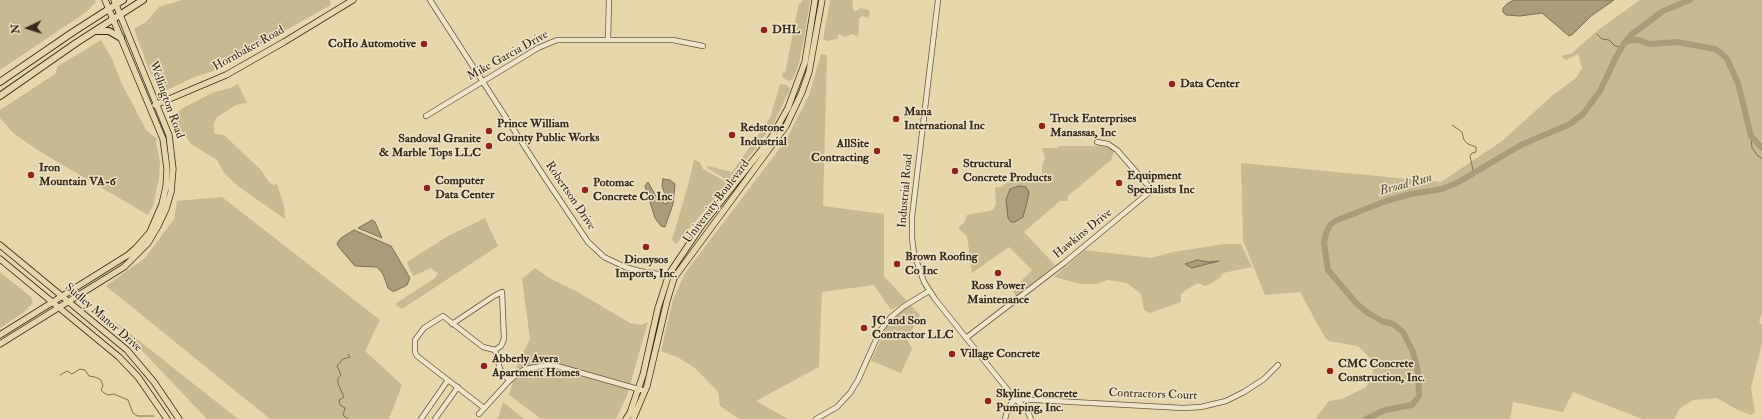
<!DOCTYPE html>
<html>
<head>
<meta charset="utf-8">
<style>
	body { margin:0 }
	#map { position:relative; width:1762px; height:419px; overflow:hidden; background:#e7d6aa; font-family:"IM FELL Double Pica",serif }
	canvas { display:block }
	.north { position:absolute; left:8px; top:8px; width:40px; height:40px; -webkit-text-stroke:3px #efe4c8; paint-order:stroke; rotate:266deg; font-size:11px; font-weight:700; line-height:16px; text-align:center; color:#372a19 }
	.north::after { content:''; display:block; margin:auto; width:14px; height:18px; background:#372a19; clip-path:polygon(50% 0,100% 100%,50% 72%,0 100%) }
</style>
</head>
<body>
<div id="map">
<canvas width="1762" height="419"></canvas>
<div class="north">N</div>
</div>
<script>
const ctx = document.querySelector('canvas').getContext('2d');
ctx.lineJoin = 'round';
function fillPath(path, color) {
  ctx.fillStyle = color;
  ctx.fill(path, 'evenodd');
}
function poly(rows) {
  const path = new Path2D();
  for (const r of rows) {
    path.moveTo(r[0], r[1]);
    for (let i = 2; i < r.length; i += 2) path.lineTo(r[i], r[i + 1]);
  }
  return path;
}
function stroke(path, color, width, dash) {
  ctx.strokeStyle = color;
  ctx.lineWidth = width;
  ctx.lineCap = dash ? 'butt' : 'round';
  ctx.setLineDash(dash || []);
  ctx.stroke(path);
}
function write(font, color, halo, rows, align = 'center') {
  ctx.font = font + ' "IM FELL Double Pica",serif';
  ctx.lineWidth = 3;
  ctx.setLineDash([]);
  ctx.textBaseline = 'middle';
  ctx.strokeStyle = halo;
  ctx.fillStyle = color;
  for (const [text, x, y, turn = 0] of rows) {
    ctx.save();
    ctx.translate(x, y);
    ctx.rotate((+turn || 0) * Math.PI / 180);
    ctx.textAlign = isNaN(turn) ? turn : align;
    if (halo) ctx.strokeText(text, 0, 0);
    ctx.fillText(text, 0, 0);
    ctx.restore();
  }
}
fillPath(poly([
	[0,0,95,0,96,2,85,13,0,70],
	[182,0,330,0,331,5,213,71,192,78,161,93,150,72,134,29,146,22,159,7],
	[802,0,810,0,805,33,799,63,793,79,789,81,782,77,783,72,785,73,799,3,802,3],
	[830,0,853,0,852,6,855,12,860,8,869,10,870,13,868,18,862,16,859,19,858,37,853,34,844,37,839,34,837,39,827,41,823,39],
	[1640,0,1762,0,1762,314,1759,322,1762,324,1762,343,1751,388,1755,412,1751,415,1736,409,1717,398,1693,400,1679,409,1675,419,1642,419,1573,392,1563,412,1513,402,1510,419,1315,419,1329,401,1342,399,1366,387,1373,372,1372,365,1369,357,1358,346,1328,341,1324,336,1300,292,1265,295,1243,241,1241,163,1441,182,1502,141,1553,95,1576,78,1582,68,1578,54,1566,60,1562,57,1563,55,1571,54,1598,30],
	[101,40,112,59,120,80,146,130,157,139,156,142,160,163,159,178,153,206,148,215,39,151,13,133,0,118,0,110,55,74,58,66],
	[821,54,827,55,823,206,884,214,884,276,907,301,891,310,874,285,822,292,819,367,756,401,788,419,739,419,720,406,718,392,695,368,679,358,661,351,673,300,685,273,786,140,809,95],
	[238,84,247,103,236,105,217,117,214,123,214,134,224,135,261,170,268,181,273,185,277,184,284,206,285,219,239,187,224,173,217,160,191,144,175,122,177,114,181,109,214,92,230,88],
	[780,84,787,85,790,89,774,123,730,182,707,168,708,166,732,172,770,118],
	[1059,146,1102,146,1110,148,1114,152,1111,160,1068,196,1067,201,1060,201,1024,232,1055,265,1016,297,1012,290,1032,270,1009,247,972,273,967,236,959,229,959,226,964,223,967,215,993,210,996,204,995,187,1001,187,1012,179,1023,182,1037,181,1042,174,1042,165,1045,158,1042,148,1057,148],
	[694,160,700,162,703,169,728,183,676,244,672,240,688,185],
	[222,197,380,320,365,351,402,385,389,419,270,419,106,286,145,258,174,219,177,201],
	[485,218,498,246,402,309,395,304,435,278,438,273,431,268,413,276,407,262,448,236],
	[1224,244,1241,244,1252,267,1223,273,1220,278,1212,283,1205,286,1198,283,1186,290,1181,294,1181,302,1150,313,1144,310,1141,294,1127,283,1108,280,1096,284,1081,284,1054,277,1085,250,1151,258,1173,252],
	[535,268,551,279,576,291,630,323,641,325,648,322,627,396,616,419,541,419,509,395,518,363,530,339,522,279],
	[0,272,31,297,33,303,23,313,0,328],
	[911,305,920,315,907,339,912,349,901,373,871,361,888,324,895,316],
	[113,320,238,419,207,419],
	[503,402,524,419,498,419]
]), '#c9b991');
const water = poly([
	[1514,0,1614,0,1591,16,1573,34,1569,36,1542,13,1520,16,1506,15,1503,12,1503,8,1508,3,1514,0],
	[663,179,670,180,675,184,673,204,665,227,661,226,655,218,645,186,648,182,658,200,661,199,664,204,668,203,662,186,663,179],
	[1019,186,1026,187,1029,192,1028,198,1023,217,1015,222,1011,222,1008,218,1006,200,1010,189,1019,186],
	[372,220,375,222,382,238,358,228,372,220],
	[354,230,391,246,410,278,407,285,395,291,392,291,388,288,383,274,377,267,355,266,353,264,338,246,337,243,341,238,354,230],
	[1197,260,1208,262,1219,261,1192,268,1185,264,1197,260]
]);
fillPath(water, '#ab9c79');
stroke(water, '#7d6e53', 1);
stroke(poly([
	[1597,34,1602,39,1609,40,1614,45,1621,48],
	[1452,125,1462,132,1464,140,1468,144,1476,147,1476,152,1472,153,1470,156,1474,175],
	[1751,136,1752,148,1758,156,1762,158],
	[60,375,67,371,72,374,80,369,85,370,89,376,95,377,101,380,103,386,101,390,104,393,108,395,114,394,128,400,133,413,137,416,154,416],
	[348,419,343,415,345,408,340,405,339,400,344,397,338,384,338,378,341,375,337,366,343,359,350,357,348,354]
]), '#7d6e53', 1);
stroke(poly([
	[1626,42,1631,40,1638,40,1650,44,1677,42,1715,49,1721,53,1727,59,1738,83,1751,136,1762,148],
	[1366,419,1385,410,1412,405,1419,396,1418,372,1413,352,1403,332,1393,324,1382,321,1368,313,1357,304,1328,270,1324,243,1326,233,1330,225,1335,221,1386,201,1411,194,1442,189,1457,183,1521,145,1570,124,1583,114,1600,91,1616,57,1625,42,1631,35,1663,11,1690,0]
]), '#ab9c79', 6);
const minor = poly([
	[430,0,545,178,588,242,604,257,625,267,639,271,671,276],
	[938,0,912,217,912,238,914,254,924,282,935,299,1015,399,1026,408,1031,419],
	[608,40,609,0],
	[426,116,538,48,557,40,673,40,703,46],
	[452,324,494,296,502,292,504,339,501,346,495,350],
	[966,338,1064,263,1152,190,1117,150,1108,144,1097,142],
	[495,350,500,369,509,381],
	[1017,399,1183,408,1201,407,1226,401,1244,392,1264,379,1278,365],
	[484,408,417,356,415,352,415,340,424,328,443,316,483,347,495,350],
	[479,414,509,381,517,374,525,369,547,365,557,366,645,391],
	[421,419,448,380],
	[435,419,458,387],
	[816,419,837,407,850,393,858,380,880,331,890,318,903,307,929,291],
	[1005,419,1008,408,1015,399]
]);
const major = poly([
	[155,105,226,75,284,42,353,0],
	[0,245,127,350,154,382,179,419],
	[0,259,119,357,138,377,167,419],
	[0,335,128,255,136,248,150,232,162,204,166,187,167,169,163,139,105,0],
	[0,344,124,267,148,243,158,226,166,209,171,192,173,169,169,135,114,0],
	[626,419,630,413,643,375,658,308,669,274,702,225,771,138,788,108,805,62,815,0],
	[633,419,647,386,667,301,674,278,786,126,802,92,809,72,822,0]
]);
const highway = poly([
	[95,31,109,31,121,38],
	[0,82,73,32,123,0],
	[0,96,76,43,143,0]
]);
stroke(minor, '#63553d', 6);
stroke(major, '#372a19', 7);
stroke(highway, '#372a19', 8);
stroke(minor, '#efe4c8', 4.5);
stroke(major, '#e7d6aa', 5.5);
stroke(highway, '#e7d6aa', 6);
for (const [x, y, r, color] of [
	[764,30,4,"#8f2418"],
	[424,44,4,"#8f2418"],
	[1172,84,4,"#8f2418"],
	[896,119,4,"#8f2418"],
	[1042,126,4,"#8f2418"],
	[489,131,4,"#8f2418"],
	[732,135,4,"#8f2418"],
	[489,146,4,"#8f2418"],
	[877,151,4,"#8f2418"],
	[955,171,4,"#8f2418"],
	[31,175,4,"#8f2418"],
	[1119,183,4,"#8f2418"],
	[427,188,4,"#8f2418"],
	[585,190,4,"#8f2418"],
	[646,247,4,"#8f2418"],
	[897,264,4,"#8f2418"],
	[998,273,4,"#8f2418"],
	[864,328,4,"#8f2418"],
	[952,354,4,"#8f2418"],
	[484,366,4,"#8f2418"],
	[1330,371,4,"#8f2418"],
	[988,401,4,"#8f2418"]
]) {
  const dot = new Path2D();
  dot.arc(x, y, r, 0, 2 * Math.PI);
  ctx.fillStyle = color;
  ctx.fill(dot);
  stroke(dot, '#efe4c8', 1.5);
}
write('bold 12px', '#372a19', '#efe4c8', [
	["DHL",772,30],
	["CoHo Automotive",416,44,"right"],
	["Data Center",1180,84],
	["Mana",904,112],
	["International Inc",904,126],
	["Truck Enterprises",1050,119],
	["Manassas, Inc",1050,133],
	["Prince William",497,124],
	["County Public Works",497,138],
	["Redstone",740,128],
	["Industrial",740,142],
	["Sandoval Granite",481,139,"right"],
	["& Marble Tops LLC",481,153,"right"],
	["AllSite",869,144,"right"],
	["Contracting",869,158,"right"],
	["Structural",963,164],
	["Concrete Products",963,178],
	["Iron",39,168],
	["Mountain VA-6",39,182],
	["Equipment",1127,176],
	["Specialists Inc",1127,190],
	["Computer",435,181],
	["Data Center",435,195],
	["Potomac",593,183],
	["Concrete Co Inc",593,197],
	["Brown Roofing",905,257],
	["Co Inc",905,271],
	["Dionysos",646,260,"center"],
	["Imports, Inc.",646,274,"center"],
	["Ross Power",998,286,"center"],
	["Maintenance",998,300,"center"],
	["JC and Son",872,321],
	["Contractor LLC",872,335],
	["Village Concrete",960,354],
	["Abberly Avera",492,359],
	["Apartment Homes",492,373],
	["CMC Concrete",1338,364],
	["Construction, Inc.",1338,378],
	["Skyline Concrete",996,394],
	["Pumping, Inc.",996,408]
], 'left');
write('12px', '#372a19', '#efe4c8', [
	["Hornbaker Road",249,49,-29],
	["Mike Garcia Drive",508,56,-29],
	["Wellington Road",166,100,70],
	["Industrial Road",906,191,-85],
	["Robertson Drive",570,196,56],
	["University Boulevard",717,202,-53],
	["Hawkins Drive",1083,234,-39],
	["Sudley Manor Drive",103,318,41],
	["Contractors Court",1153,395,2]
]);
write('italic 13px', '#5a4c36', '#efe4c8', [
	["Broad Run",1406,185,-15]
]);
</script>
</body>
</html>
